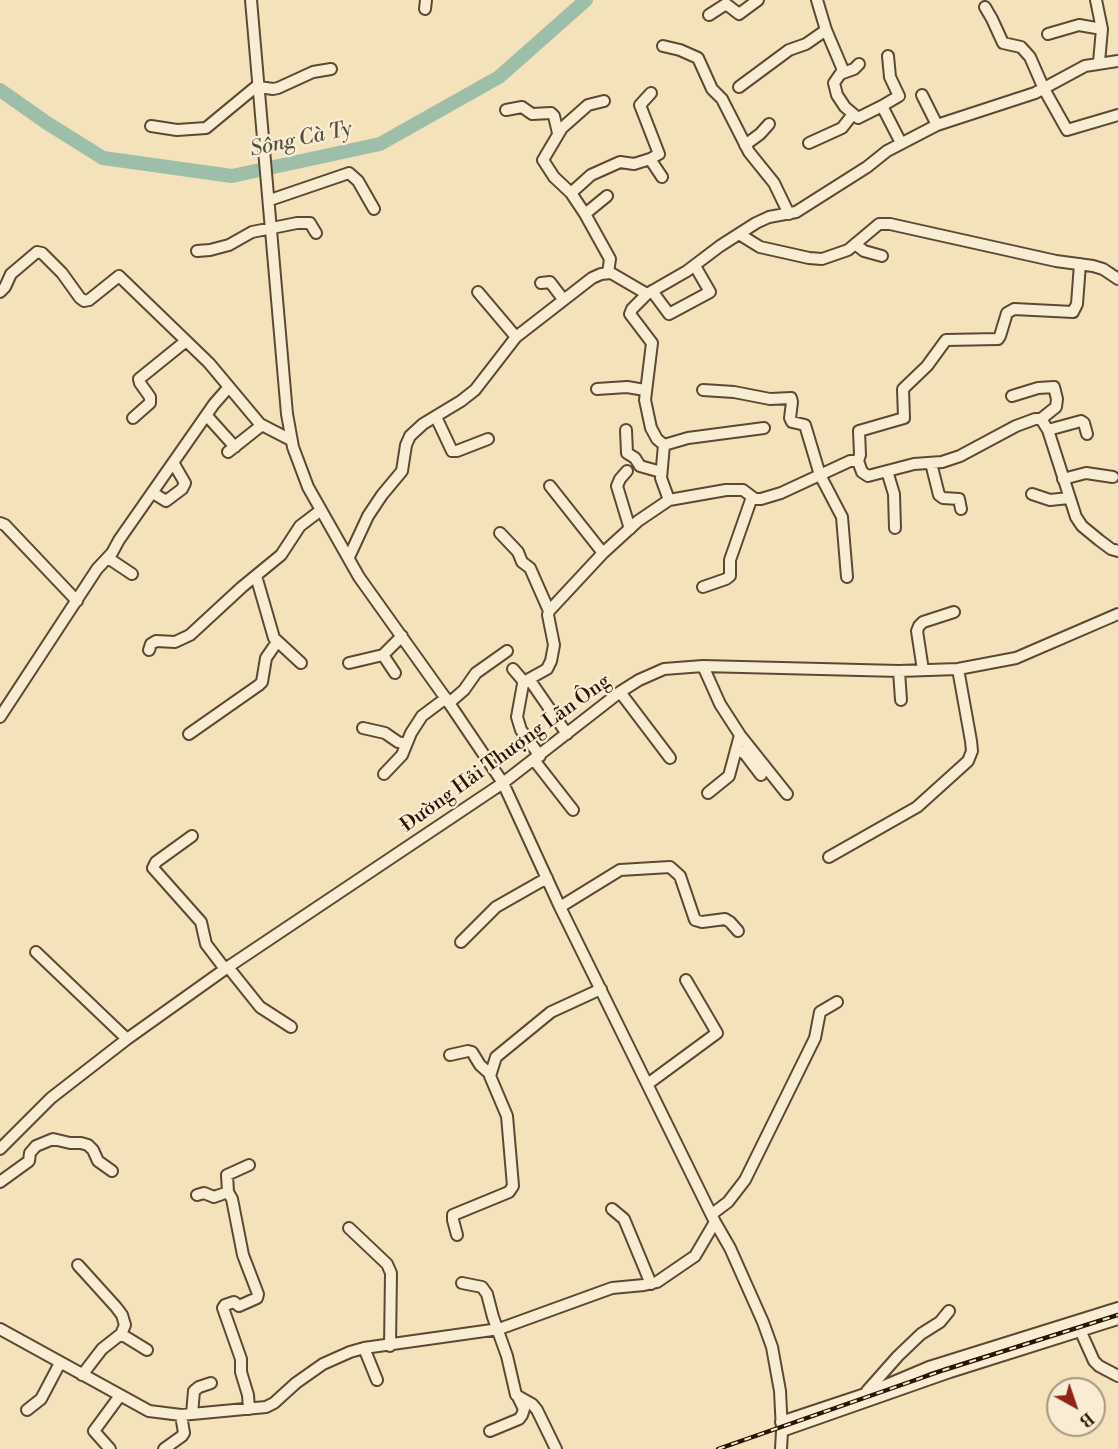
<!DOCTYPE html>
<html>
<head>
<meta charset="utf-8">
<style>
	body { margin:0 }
	#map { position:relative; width:1118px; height:1449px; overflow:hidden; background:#f4e2bb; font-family:"Libre Bodoni",serif }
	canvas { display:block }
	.north { position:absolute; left:1046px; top:1377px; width:60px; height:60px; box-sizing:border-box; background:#f8ecd3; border:2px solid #a59681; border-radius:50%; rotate:140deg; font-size:16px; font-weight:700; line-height:24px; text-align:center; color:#291406 }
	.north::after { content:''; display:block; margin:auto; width:21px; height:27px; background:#8f2418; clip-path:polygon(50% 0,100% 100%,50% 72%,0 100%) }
</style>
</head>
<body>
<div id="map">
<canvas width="1118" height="1449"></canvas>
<div class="north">B</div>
</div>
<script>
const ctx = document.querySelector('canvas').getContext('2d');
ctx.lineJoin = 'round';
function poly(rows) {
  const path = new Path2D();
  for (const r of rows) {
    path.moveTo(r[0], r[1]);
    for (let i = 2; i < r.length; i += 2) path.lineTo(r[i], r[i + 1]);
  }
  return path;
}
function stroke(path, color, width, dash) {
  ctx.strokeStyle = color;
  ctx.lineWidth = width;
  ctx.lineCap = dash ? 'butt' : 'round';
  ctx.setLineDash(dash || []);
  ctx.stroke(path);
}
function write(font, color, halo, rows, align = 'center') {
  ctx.font = font + ' "Libre Bodoni",serif';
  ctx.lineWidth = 5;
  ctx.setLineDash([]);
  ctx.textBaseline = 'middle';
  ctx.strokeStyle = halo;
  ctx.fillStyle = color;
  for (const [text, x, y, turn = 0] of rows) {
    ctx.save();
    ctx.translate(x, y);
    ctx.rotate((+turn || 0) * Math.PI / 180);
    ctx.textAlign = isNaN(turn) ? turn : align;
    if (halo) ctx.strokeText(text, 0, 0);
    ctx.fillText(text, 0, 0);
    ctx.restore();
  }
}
stroke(poly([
	[0,90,47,123,103,158,232,176,380,144,499,77,586,0]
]), '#9dbfaa', 14);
const minor = poly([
	[251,0,287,414,293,447,308,487,359,577,449,703,503,783,560,907,715,1222,730,1248,763,1322,772,1347,780,1391,782,1431,781,1449],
	[817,0,826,30,843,70,834,83,837,95,845,107,858,118,882,106,901,143],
	[1096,0,1102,29,1099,62],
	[985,7,992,19,1003,43,1021,47,1030,57,1044,89,1067,130,1118,115],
	[425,9,426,0],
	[709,15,726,4,739,14,758,0],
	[1048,34,1079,25,1102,29],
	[663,46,680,50,698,58,712,89,722,99,749,152,774,183,789,214],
	[843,73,854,69,859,64],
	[259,87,273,89,278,88,313,72,331,69],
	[739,87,789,50,806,44,826,30],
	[922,95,937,125],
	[604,101,588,105,562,128,543,160,554,177,571,193,585,214,610,259,608,273],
	[882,106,899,96,890,77,888,56],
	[506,110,522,107,532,114,551,113,554,116,558,133],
	[151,126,177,130,206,128,258,85],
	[809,143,842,128,853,114],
	[745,145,760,134,769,124],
	[650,159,659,154,640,105,651,93],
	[571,193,591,175,620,162,634,164,650,159,662,177],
	[270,200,349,173,358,181,374,209],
	[585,214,607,196],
	[739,234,760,247,809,258,822,259,848,250,879,224,890,224,1056,261,1093,266,1103,269,1118,279],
	[855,244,864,251,882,256],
	[197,251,210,250,229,245,252,232,297,223,310,223,316,233],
	[541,283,550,282,563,299],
	[652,291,669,314,710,292,695,266],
	[0,292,5,287,11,274,37,252,42,253,62,273,80,298,84,301,89,300,119,276,209,363,260,424,291,440],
	[478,292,516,337],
	[647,294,632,309,630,314,652,343,645,400,651,428,657,439,664,445,661,478,669,500],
	[597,389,627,387,645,390],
	[703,390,734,392,770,399,791,398,792,402,790,418,792,422,805,425,820,475,842,517,847,577],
	[1012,396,1038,388,1054,387,1057,399,1056,407,1041,419],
	[207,416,235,447],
	[436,417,452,451,457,451,488,439],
	[133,418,150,403,150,397,140,383,139,379,186,341],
	[626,430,627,453,635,458,640,466,661,472],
	[1048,430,1081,421,1084,423,1087,434],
	[664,445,688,438,764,428],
	[228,452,262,425],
	[858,461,860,455,859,431,904,418,903,389,927,366,946,340,998,339,1000,336,1007,313,1014,309,1073,312,1077,304,1080,264],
	[931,463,939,495,943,498,959,499,961,509],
	[627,471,620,479,617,486,630,529],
	[887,471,894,494,895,528],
	[1063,479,1086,473,1113,477],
	[550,486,603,553],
	[153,493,166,501,182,489,185,483,174,464],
	[1032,494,1050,500,1069,498],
	[0,523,5,525,77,601],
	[500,533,518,552,522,562,530,568,549,611],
	[349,557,368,516,382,495,402,471,406,445,410,436,423,424,461,401,475,390,516,337,592,278,601,274,611,273,647,294,687,271,720,246,756,223,769,217,796,212,867,167,887,151,937,125,1035,93,1085,66,1118,61],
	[108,558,132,574],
	[256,576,274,638,301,663],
	[703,587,726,579,730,576,730,560,752,497],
	[149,650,151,644,156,641,175,642,190,635,242,587,281,555,300,526,321,510],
	[383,655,395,673],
	[349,663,383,655,402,636],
	[703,666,720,704,740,735,787,794],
	[513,669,525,683],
	[923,670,917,631,919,626,923,622,954,612],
	[899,671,901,700],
	[529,679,567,734],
	[620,692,670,758],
	[449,703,464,690,476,673,507,651],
	[0,717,97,569,112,553,119,540,214,404,229,387],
	[363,728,385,733,398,742,406,744],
	[189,734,259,685,262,682,266,658,277,642],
	[737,749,745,754,761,775],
	[540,756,521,730,517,717,523,684,529,679,547,669,551,661,554,645,548,615,549,611,603,553,638,521,669,500,726,490,743,490,755,499,761,499,781,493,850,461,858,461,862,472,868,476,914,464,942,462,960,456,1016,426,1035,419,1041,419,1048,430,1076,517,1082,526,1099,540,1111,549,1118,551],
	[534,760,573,810],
	[384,774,402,755,411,733,422,716,446,698],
	[708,793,729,776,740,735],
	[192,836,156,862,153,868,201,922,206,944,225,969],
	[829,857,917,807,968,761,972,751,971,741,958,669],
	[560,907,620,870,670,867,680,876,695,920,702,922,725,919,730,922,738,931],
	[461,942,496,907,547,878],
	[36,952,127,1039],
	[228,967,260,1007,291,1027],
	[450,1055,468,1051,472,1052,480,1065,490,1074],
	[649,1083,717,1033,686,980],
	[0,1149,51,1098,127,1039,228,967,503,783,620,692,639,680,664,669,703,666,899,671,958,669,1016,658,1118,614],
	[0,1182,29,1161,30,1153,36,1146,53,1139,70,1143,81,1143,88,1145,93,1150,98,1161,112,1171],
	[228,1192,227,1175,249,1165],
	[197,1195,204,1193,214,1197,228,1192,232,1199,243,1255,258,1294,257,1298,239,1306,234,1302,225,1305,223,1308,241,1359,241,1372,248,1395,249,1409],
	[612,1209,624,1219,651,1284],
	[712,1214,728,1202,745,1180,815,1038,820,1012,837,1002],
	[349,1228,387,1264,391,1273,390,1346],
	[457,1235,453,1220,453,1215,509,1192,513,1186,507,1116,490,1076,496,1057,551,1012,601,989],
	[78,1265,116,1307,122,1315,125,1325,121,1334,102,1349,82,1375],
	[462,1283,482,1287,487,1294,493,1317,507,1356,516,1395,532,1404,537,1410,556,1449],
	[0,1329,149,1411,181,1415,266,1407,274,1403,296,1383,323,1364,350,1352,364,1348,499,1329,612,1288,644,1285,657,1282,695,1256,715,1222],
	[1080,1330,1094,1361,1099,1366,1118,1376],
	[121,1334,147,1350],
	[364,1348,377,1380],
	[867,1391,898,1356,921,1334,940,1322,949,1311],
	[27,1410,41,1399,60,1363],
	[192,1414,194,1391,199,1387,211,1383],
	[781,1422,865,1394,929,1367,1118,1308],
	[490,1431,519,1419,522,1415,524,1409,517,1395],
	[782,1431,950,1372,1118,1319],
	[110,1449,94,1431,119,1397],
	[164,1449,182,1436,184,1433,181,1415]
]);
stroke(minor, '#5c4833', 14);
stroke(minor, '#f8ecd3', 10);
const rail = poly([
	[718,1449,944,1370,1118,1315]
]);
stroke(rail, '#291406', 4.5);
stroke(rail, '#f8ecd3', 2, [7]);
write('20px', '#291406', '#f8ecd3', [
	["Đường Hải Thượng Lãn Ông",506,754,-36]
]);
write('italic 21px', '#52503f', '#f8ecd3', [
	["Sông Cà Ty",301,140,-12]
]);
</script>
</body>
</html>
